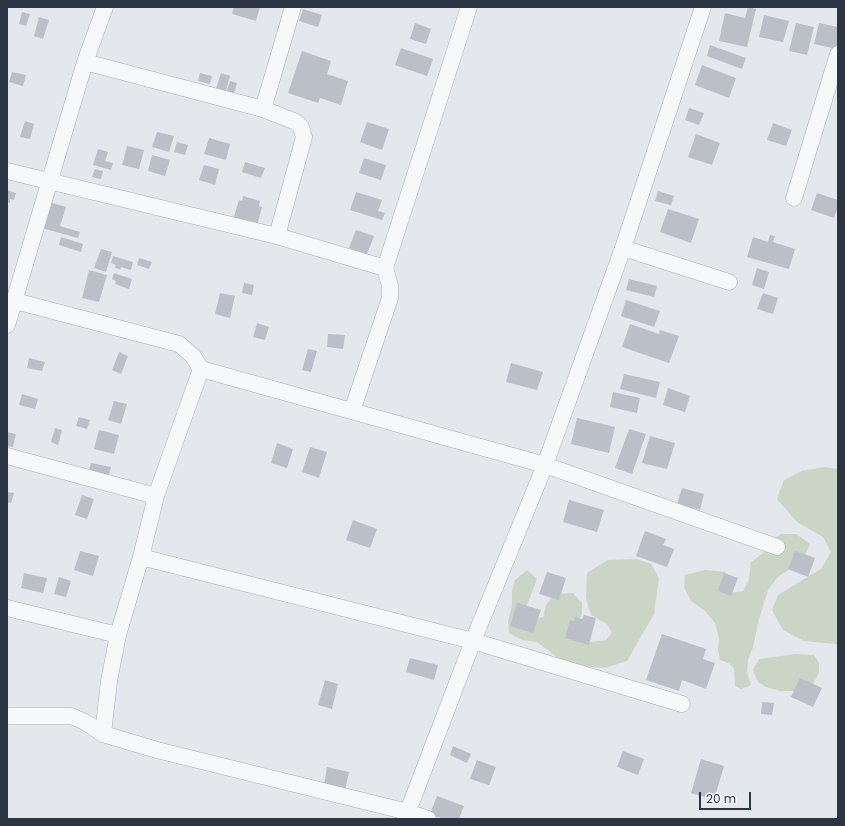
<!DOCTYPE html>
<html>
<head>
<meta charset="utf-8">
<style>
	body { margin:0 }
	#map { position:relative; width:845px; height:826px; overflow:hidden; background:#e4e7eb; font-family:Poppins,sans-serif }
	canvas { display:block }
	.frame { position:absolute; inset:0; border:8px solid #2c3543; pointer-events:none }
	.scale { position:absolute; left:699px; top:792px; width:52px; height:18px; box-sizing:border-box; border:2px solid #2c3543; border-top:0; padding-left:5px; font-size:12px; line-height:14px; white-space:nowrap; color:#2c3543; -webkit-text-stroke:3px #f4f6f8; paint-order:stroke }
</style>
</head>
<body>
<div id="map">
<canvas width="845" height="826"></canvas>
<div class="frame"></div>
<div class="scale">20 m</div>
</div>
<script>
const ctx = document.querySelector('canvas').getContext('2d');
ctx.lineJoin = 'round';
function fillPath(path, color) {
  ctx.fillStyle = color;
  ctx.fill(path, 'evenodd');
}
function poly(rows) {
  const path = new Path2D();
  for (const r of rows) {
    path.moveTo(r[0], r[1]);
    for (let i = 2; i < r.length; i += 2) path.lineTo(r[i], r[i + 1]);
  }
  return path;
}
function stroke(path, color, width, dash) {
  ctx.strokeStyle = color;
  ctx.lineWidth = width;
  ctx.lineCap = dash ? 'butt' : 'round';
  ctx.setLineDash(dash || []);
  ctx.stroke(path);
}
fillPath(poly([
	[825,467,838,469,838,646,836,644,804,641,783,630,772,610,778,595,821,569,831,552,823,537,797,522,777,499,784,480,802,471],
	[781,534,796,534,810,544,804,558,794,566,778,577,768,590,759,619,753,647,748,660,747,672,751,685,741,689,735,686,734,668,728,663,720,660,718,650,719,639,715,623,705,611,691,601,684,587,685,575,705,570,725,572,731,593,743,591,749,579,751,562,763,553,775,538],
	[637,559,651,564,659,578,654,614,627,661,605,668,578,666,557,657,537,642,522,640,509,633,508,621,512,606,512,591,515,580,527,570,537,579,523,616,530,621,543,617,546,605,554,594,573,593,582,603,582,614,576,626,590,642,606,640,612,633,607,624,591,615,586,598,587,573,608,560],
	[795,654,814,655,819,663,819,673,813,684,797,691,780,691,766,687,758,682,753,670,759,659]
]), '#cad5c6');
fillPath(poly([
	[234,7,260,7,256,21,232,14],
	[748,7,756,9,747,47,719,41,725,13,745,18],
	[303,9,322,15,318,27,299,21],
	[22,12,30,14,26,26,19,24],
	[764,15,789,21,783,42,759,37],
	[39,17,49,20,43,39,34,36],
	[415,23,431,29,426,44,410,39],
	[796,23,814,27,807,55,789,51],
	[819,23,838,27,837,49,814,44],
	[710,45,746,58,742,69,707,56],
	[401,48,433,59,427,76,395,65],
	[302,51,331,61,327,74,348,81,341,105,320,98,318,103,288,93],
	[702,65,736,78,729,98,695,85],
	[12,72,26,75,23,86,9,82],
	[200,73,212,76,210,84,198,81],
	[221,73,230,76,225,94,215,92],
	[230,81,237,83,233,98,225,96],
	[689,108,704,113,699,125,685,120],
	[25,121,34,124,30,139,20,137],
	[367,122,389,129,382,150,360,142],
	[773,123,792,130,786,146,767,140],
	[157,132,174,136,169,152,152,147],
	[696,134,720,143,712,165,688,157],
	[209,138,230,144,226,160,204,154],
	[177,142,188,145,185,155,174,152],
	[127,146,144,150,139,169,122,165],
	[98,149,108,152,105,161,113,163,111,170,93,165],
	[152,155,170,160,165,176,148,171],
	[364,158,386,165,381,180,359,173],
	[245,162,265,168,261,178,242,172],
	[204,165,219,169,215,185,199,180],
	[95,169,103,171,101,179,92,177],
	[7,190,16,193,14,200,10,199,10,203,7,202],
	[658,191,674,196,671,205,655,201],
	[356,192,382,200,378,211,385,213,382,220,350,210],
	[817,193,838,200,838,207,834,218,811,210],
	[243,196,260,201,259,206,262,207,257,226,233,220,239,200,242,201],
	[46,201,66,207,60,226,80,232,78,238,38,227],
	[668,209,699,219,691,243,660,232],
	[356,230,374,236,367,254,349,248],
	[770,235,775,236,773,242,795,249,789,269,747,257,753,237,768,242],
	[61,237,83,244,81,252,59,245],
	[101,249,112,252,106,272,94,268],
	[113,256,133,262,131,270,121,267,120,269,115,268,116,265,111,263],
	[139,258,152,262,149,269,137,265],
	[757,268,769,272,764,289,752,285],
	[89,270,107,275,99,302,82,298],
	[114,273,132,279,129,289,115,284,116,281,112,279],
	[629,279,657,286,654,297,626,290],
	[244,283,254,285,252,295,242,293],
	[220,293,235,296,230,318,215,314],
	[763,293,778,298,773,314,757,309],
	[626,300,660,311,654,327,621,316],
	[257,323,269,327,265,340,253,337],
	[630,324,659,334,660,330,679,336,669,363,622,347],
	[328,334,345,335,343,349,327,347],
	[308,349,317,351,311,372,302,370],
	[119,352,128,356,121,374,112,370],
	[29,358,45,362,42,371,27,368],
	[511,363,543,372,537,390,506,382],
	[624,374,660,382,656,398,620,389],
	[668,388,690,396,685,412,663,405],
	[613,392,640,398,637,413,610,407],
	[22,394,38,399,35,409,19,405],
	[114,401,127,404,121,424,108,420],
	[79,417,90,420,87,429,76,426],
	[577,418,615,427,609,453,571,444],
	[55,428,62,430,58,445,51,442],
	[629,429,646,434,632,474,615,468],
	[99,430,119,435,114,454,94,449],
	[7,432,16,434,13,447,7,446],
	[650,436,675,443,667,469,642,463],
	[277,443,293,449,287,468,271,463],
	[310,447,327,452,319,478,302,472],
	[91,463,111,467,108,479,88,474],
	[682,488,704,494,700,510,677,504],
	[7,492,14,493,11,503,7,502],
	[82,495,94,499,87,519,75,515],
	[569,500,604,510,597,532,563,522],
	[353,520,377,529,370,548,346,540],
	[645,531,666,539,663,545,674,549,667,567,636,556],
	[80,551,99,556,93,576,74,570],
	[795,551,815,558,808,577,788,569],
	[547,572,566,578,559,600,539,594],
	[24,573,47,578,43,593,21,588],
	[724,573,738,578,731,596,718,591],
	[59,577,71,581,66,597,54,594],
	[517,603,541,610,533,633,510,626],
	[584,615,596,618,589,645,565,638,570,620,574,621,575,617,582,619],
	[662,634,706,649,703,659,715,663,706,689,682,680,679,691,646,680],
	[410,658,438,665,434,680,406,672],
	[800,678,822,688,813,707,791,697],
	[325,680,338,684,332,709,318,705],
	[762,702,774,703,772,715,761,714],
	[453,746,471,754,467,763,450,755],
	[623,751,644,759,638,775,617,767],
	[701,759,724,766,714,800,691,793],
	[477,760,496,767,489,785,470,779],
	[327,767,349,772,345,790,324,785],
	[437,796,464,806,459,819,443,819,430,814]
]), '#bbc0c8');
const minor = poly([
	[85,62,263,109,296,122,301,127,304,137,277,236],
	[263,109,293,7],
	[7,171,277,236,385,268],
	[794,198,838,54],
	[623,248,729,282],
	[15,301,179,344,193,356,201,369,156,496,141,557,118,635,109,681,103,734],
	[7,325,85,62,105,7],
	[201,369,545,465,777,547],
	[352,411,390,298,390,286,385,268,469,7],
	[7,456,156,496],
	[141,557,473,641,682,704],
	[7,608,118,635],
	[7,716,71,716,85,722,103,734,157,750,408,812,428,819],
	[405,819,473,641,545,465,623,248,703,7]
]);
stroke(minor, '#a9aeb5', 17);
stroke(minor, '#f7f8f9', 16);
</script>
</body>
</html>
